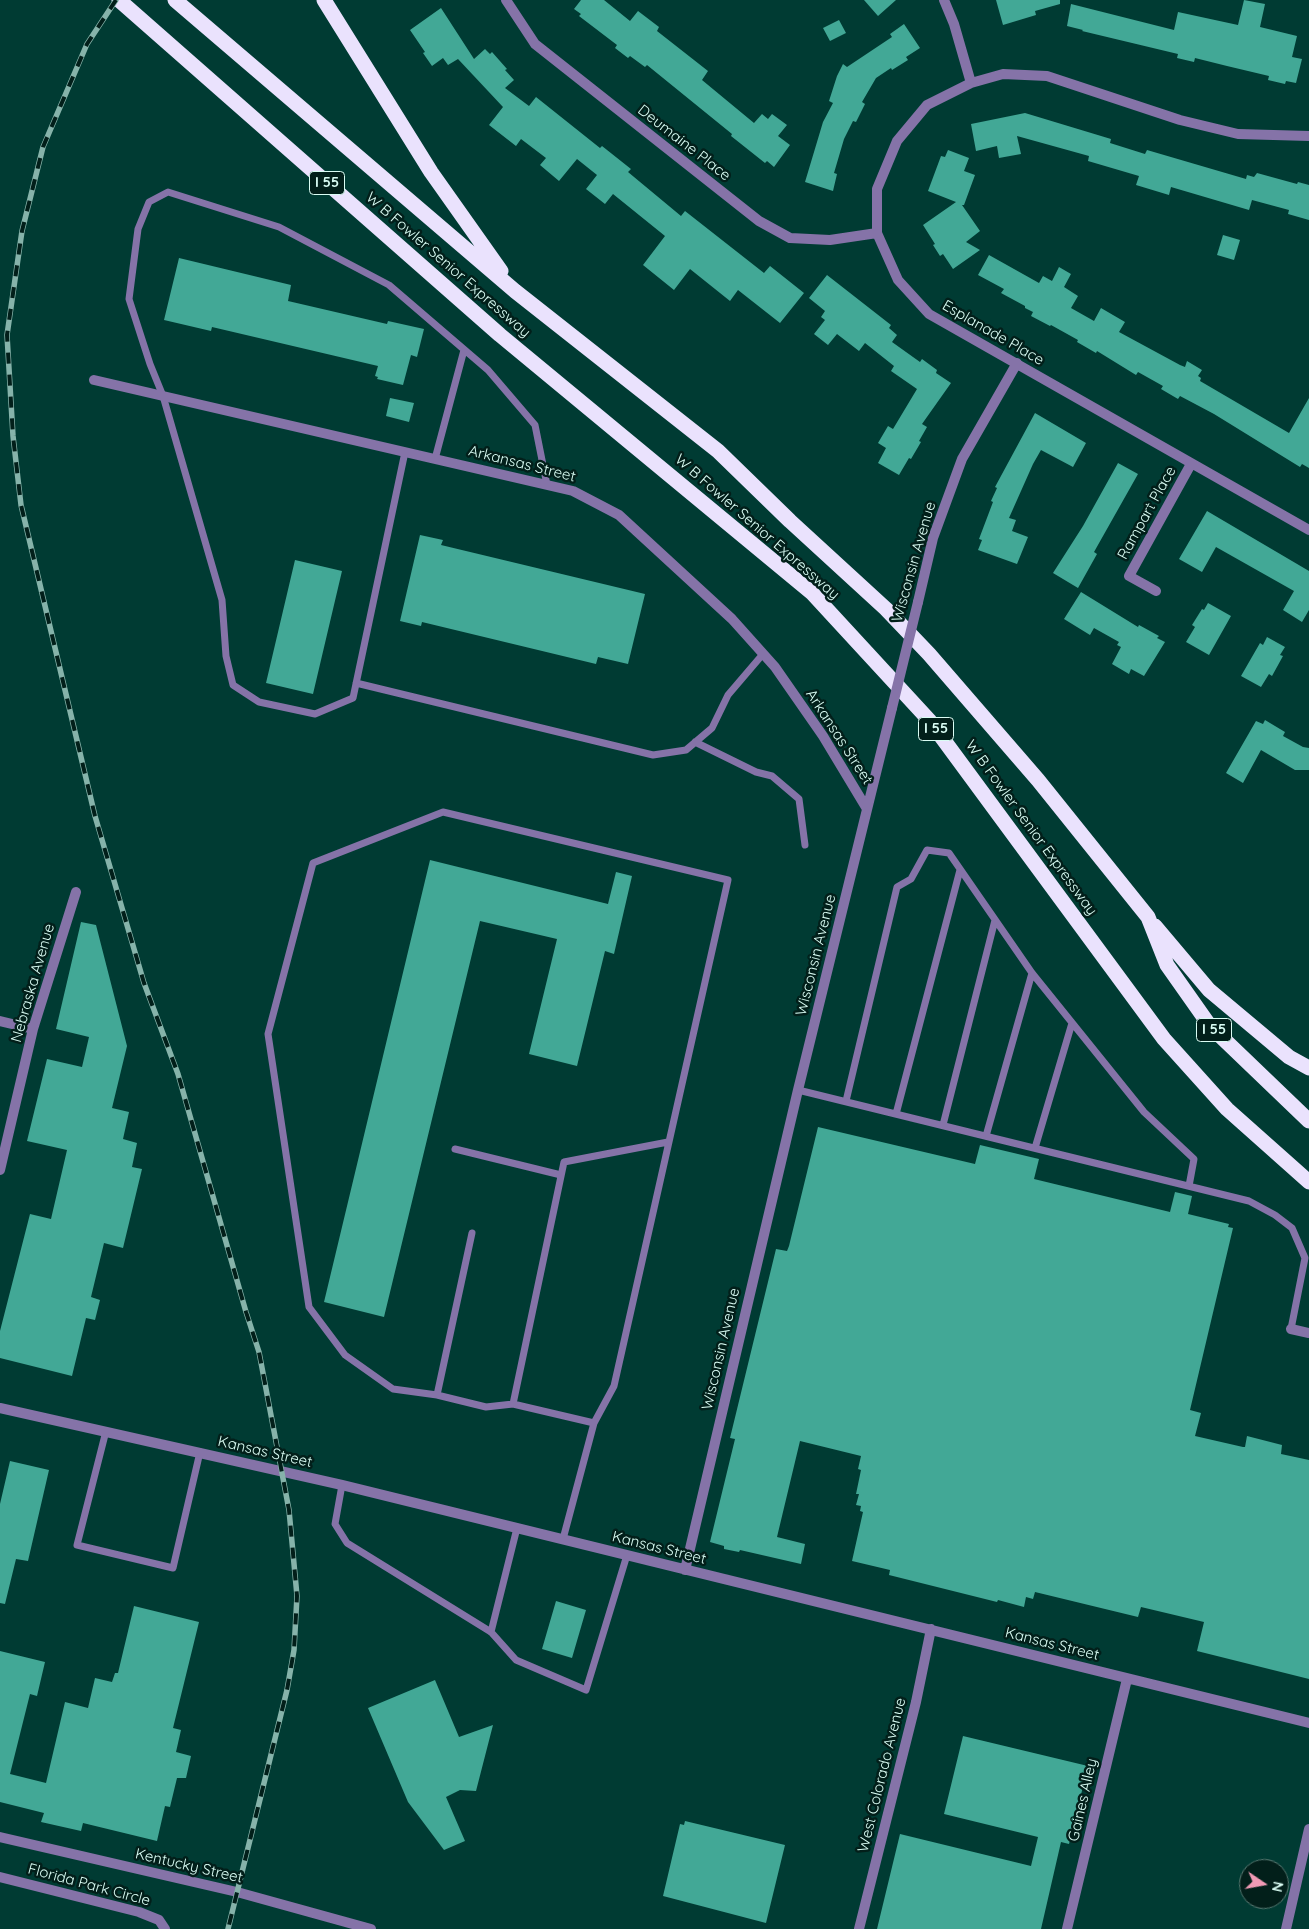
<!DOCTYPE html>
<html>
<head>
<meta charset="utf-8">
<style>
	body { margin:0 }
	#map { position:relative; width:1309px; height:1929px; overflow:hidden; background:#003b33; font-family:Quicksand,sans-serif }
	canvas { display:block }
	.north { position:absolute; left:1239px; top:1859px; width:50px; height:50px; box-sizing:border-box; background:#021f1a; border:1px solid #587871; border-radius:50%; rotate:102deg; font-size:14px; font-weight:700; line-height:20px; text-align:center; color:#dafdf4 }
	.north::after { content:''; display:block; margin:auto; width:18px; height:22px; background:#f09ab5; clip-path:polygon(50% 0,100% 100%,50% 72%,0 100%) }
</style>
</head>
<body>
<div id="map">
<canvas width="1309" height="1929"></canvas>
<div class="north">N</div>
</div>
<script>
const ctx = document.querySelector('canvas').getContext('2d');
ctx.lineJoin = 'round';
function fillPath(path, color) {
  ctx.fillStyle = color;
  ctx.fill(path, 'evenodd');
}
function poly(rows) {
  const path = new Path2D();
  for (const r of rows) {
    path.moveTo(r[0], r[1]);
    for (let i = 2; i < r.length; i += 2) path.lineTo(r[i], r[i + 1]);
  }
  return path;
}
function stroke(path, color, width, dash) {
  ctx.strokeStyle = color;
  ctx.lineWidth = width;
  ctx.lineCap = dash ? 'butt' : 'round';
  ctx.setLineDash(dash || []);
  ctx.stroke(path);
}
function write(font, color, halo, rows, align = 'center') {
  ctx.font = font + ' Quicksand,sans-serif';
  ctx.lineWidth = 5;
  ctx.setLineDash([]);
  ctx.textBaseline = 'middle';
  ctx.strokeStyle = halo;
  ctx.fillStyle = color;
  for (const [text, x, y, turn = 0] of rows) {
    ctx.save();
    ctx.translate(x, y);
    ctx.rotate((+turn || 0) * Math.PI / 180);
    ctx.textAlign = isNaN(turn) ? turn : align;
    if (halo) ctx.strokeText(text, 0, 0);
    ctx.fillText(text, 0, 0);
    ctx.restore();
  }
}
fillPath(poly([
	[581,0,604,0,630,21,638,11,659,27,657,31,708,71,702,80,754,123,762,114,768,119,772,114,787,125,778,136,790,145,774,167,767,161,765,163,731,136,732,134,647,65,645,67,630,56,628,58,615,48,617,45,579,16,581,14,574,9],
	[864,0,896,0,878,16],
	[996,0,1060,0,1060,4,1035,11,1036,15,1003,25],
	[1244,0,1265,4,1260,27,1297,36,1292,57,1302,59,1296,83,1286,81,1285,84,1268,80,1269,76,1227,66,1195,58,1194,62,1177,58,1178,54,1082,31,1083,30,1067,26,1071,4,1174,30,1178,12,1238,25],
	[441,8,474,59,485,49,490,54,492,52,507,69,505,70,514,80,505,88,529,106,536,97,600,148,602,146,631,169,628,172,681,216,685,211,764,273,770,266,804,293,780,323,738,290,730,301,690,269,674,290,643,265,665,236,613,194,605,204,586,189,597,175,577,159,559,181,540,165,546,158,521,139,516,146,489,125,503,107,458,59,448,65,443,58,432,66,423,53,425,52,410,30],
	[839,20,846,33,830,41,823,28],
	[904,24,920,48,906,57,908,60,892,70,891,68,876,78,862,102,865,104,856,122,853,121,844,139,834,173,837,174,833,191,805,182,823,122,833,103,829,101,837,76,843,64,847,67,892,37,890,34],
	[1025,113,1111,139,1110,143,1145,154,1147,150,1246,179,1247,175,1254,177,1257,173,1297,184,1298,182,1309,185,1309,220,1288,214,1289,210,1252,200,1249,210,1171,187,1169,195,1136,185,1139,176,1088,161,1089,156,1017,136,1021,154,999,158,997,146,976,151,971,124],
	[948,150,969,158,964,171,975,175,964,205,962,205,980,231,966,242,980,250,953,269,943,254,940,256,933,245,935,244,923,225,956,202,928,191,941,156,945,157],
	[1223,235,1240,240,1234,260,1217,255],
	[989,255,1039,283,1043,276,1052,281,1059,267,1071,274,1064,287,1078,296,1071,308,1094,321,1101,308,1125,322,1119,332,1180,365,1185,367,1187,361,1202,370,1198,376,1201,378,1200,381,1289,433,1309,398,1309,468,1302,464,1300,467,1214,414,1180,396,1178,399,1161,389,1163,386,1138,372,1136,375,1097,351,1096,353,1077,342,1078,340,1051,325,1050,326,1031,316,1033,312,1025,308,1025,306,1001,293,1004,289,978,275],
	[179,258,291,285,288,301,387,324,388,321,424,329,417,357,411,355,403,385,377,379,378,377,375,376,378,366,212,327,211,331,164,320],
	[827,275,891,325,889,328,897,335,892,342,920,362,922,359,937,370,936,373,951,383,922,424,927,427,919,441,921,442,911,459,909,458,899,475,878,463,886,448,878,443,888,426,893,429,917,389,891,371,894,366,865,343,859,351,837,334,828,345,814,334,825,320,821,317,825,311,809,298],
	[390,398,414,403,409,422,386,416],
	[1035,413,1086,443,1073,467,1041,450,1033,464,1009,518,1016,520,1012,531,1028,537,1017,564,978,550,982,540,979,539,993,502,991,501,997,488,995,487],
	[1118,463,1138,474,1094,552,1097,554,1078,588,1053,573,1083,526],
	[1207,511,1309,571,1309,610,1302,622,1283,610,1294,591,1216,547,1202,572,1179,559],
	[420,535,443,540,441,545,645,594,628,664,598,657,596,664,422,622,421,626,400,621],
	[295,560,342,571,313,694,266,683],
	[1081,592,1138,627,1139,625,1159,636,1157,638,1165,642,1144,676,1131,669,1129,674,1112,664,1121,647,1117,645,1119,642,1094,628,1090,635,1064,619],
	[1208,603,1231,616,1209,655,1186,642,1195,627,1192,625,1202,609,1204,610],
	[1267,637,1285,647,1280,655,1283,656,1272,676,1269,674,1261,687,1241,676,1260,643,1263,645],
	[1265,720,1285,732,1283,736,1303,747,1309,748,1309,770,1295,770,1261,750,1243,783,1226,773,1256,721,1263,724],
	[430,860,608,904,616,872,632,876,614,954,605,951,577,1066,529,1054,557,939,480,921,384,1317,324,1302],
	[81,922,96,925,127,1046,112,1108,129,1112,123,1139,137,1143,132,1167,142,1169,123,1248,104,1243,91,1297,100,1300,95,1320,86,1318,72,1376,0,1358,0,1331,30,1214,51,1219,67,1150,27,1141,47,1059,82,1067,89,1037,56,1029],
	[818,1127,975,1164,980,1145,1039,1159,1034,1179,1170,1212,1175,1192,1192,1196,1188,1214,1229,1224,1228,1227,1233,1228,1190,1410,1201,1413,1195,1436,1243,1447,1245,1447,1247,1436,1282,1445,1281,1454,1309,1460,1309,1679,1197,1651,1204,1622,1141,1607,1138,1617,1035,1592,1033,1599,1026,1597,1024,1607,998,1600,997,1602,889,1575,890,1570,852,1561,863,1512,860,1511,861,1506,856,1505,859,1494,856,1494,861,1470,858,1469,861,1456,800,1441,777,1537,805,1544,801,1564,740,1550,739,1552,724,1549,724,1546,710,1542,735,1439,730,1438,776,1249,787,1251,789,1246],
	[10,1461,49,1470,28,1561,16,1559,5,1604,0,1603,0,1504],
	[556,1601,586,1610,572,1658,542,1649],
	[134,1606,199,1622,173,1728,181,1730,176,1752,191,1756,186,1778,177,1778,170,1807,165,1806,157,1841,83,1823,81,1831,41,1822,44,1813,0,1802,0,1651,45,1662,37,1696,30,1694,10,1774,46,1783,65,1702,88,1708,95,1678,112,1682,115,1673,118,1673],
	[435,1680,459,1737,493,1725,476,1791,460,1790,446,1797,465,1841,444,1850,408,1802,368,1708],
	[963,1736,1088,1766,1069,1844,1061,1842,1041,1929,877,1929,900,1834,1031,1866,1038,1837,944,1814],
	[685,1821,785,1845,766,1923,663,1896,680,1824,684,1825]
]), '#42a896');
stroke(poly([
	[405,452,353,698,315,714,259,702,233,685,226,656,222,600,163,396,150,364,129,299,138,229,149,202,168,192,279,227,389,285,488,370,535,425,547,485],
	[435,459,464,350],
	[356,683,653,755,686,750,712,728,728,695,763,654],
	[695,742,756,772,772,776,799,799,805,845],
	[798,1090,1249,1201,1275,1215,1292,1228,1305,1258,1291,1329],
	[846,1101,897,887,911,879,927,850,949,853,1032,973,1144,1112,1194,1159,1189,1186],
	[896,1114,960,870],
	[943,1125,995,920],
	[986,1136,1032,973],
	[1035,1148,1072,1023],
	[455,1149,561,1175],
	[437,1395,472,1233],
	[513,1404,486,1407,437,1395,393,1389,345,1355,309,1307,268,1034,313,863,443,812,728,880,614,1386,594,1423],
	[106,1431,77,1545,173,1568,200,1452],
	[342,1485,335,1524,347,1543,491,1632,516,1660,586,1690,627,1555],
	[563,1539,594,1423,513,1404,564,1162,668,1142],
	[491,1632,517,1528]
]), '#8573a8', 7);
stroke(poly([
	[506,0,535,44,759,221,790,238,830,240,877,233],
	[944,0,954,24,971,83],
	[1309,136,1238,134,1180,120,1047,76,1003,74,971,83,927,105,897,141,877,189,877,233,898,280,929,314,1309,530],
	[94,380,573,491,619,515,732,619,775,667,823,736,867,809],
	[1156,591,1129,576,1191,464],
	[918,602,933,538,962,459,1017,363],
	[0,1021,33,1029],
	[0,1170,33,1029,76,892],
	[1291,1329,1309,1333],
	[0,1408,342,1485,1309,1723],
	[685,1570,798,1090,892,708],
	[0,1837,237,1892,371,1929],
	[0,1877,139,1912,159,1920,165,1929],
	[859,1929,916,1702,931,1629],
	[1067,1929,1127,1679],
	[1286,1929,1309,1829]
]), '#8573a8', 10);
stroke(poly([
	[119,0,500,335,812,593,929,720,1164,1039,1227,1109,1309,1182],
	[175,0,515,291,718,451,790,521,886,609,929,654,1038,780,1148,917,1167,965,1210,1026,1309,1121],
	[324,0,431,172,501,271],
	[1155,926,1209,990,1289,1057,1309,1068]
]), '#eae2fd', 15);
const rail = poly([
	[116,0,87,44,43,147,22,231,7,335,13,436,21,505,95,816,144,983,178,1074,246,1312,259,1352,289,1510,297,1596,294,1650,287,1690,228,1929]
]);
stroke(rail, '#86b3aa', 5.5);
stroke(rail, '#021f1a', 4, [11]);
stroke(poly([
	[892,708,918,602]
]), '#8573a8', 10);
for (const [x, y, w] of [
	[327,183,35],
	[936,729,35],
	[1214,1030,35]
]) {
  const box = new Path2D();
  box.roundRect(x - w / 2, y - 11.5, w, 23, 4);
  ctx.fillStyle = '#021f1a';
  ctx.fill(box);
  stroke(box, '#dafdf4', 1);
}
write('bold 14px', '#dafdf4', null, [
	["I 55",327,183],
	["I 55",936,729],
	["I 55",1214,1030]
]);
write('15px', '#dafdf4', '#021f1a', [
	["Deumaine Place",684,143,38],
	["W B Fowler Senior Expressway",448,265,41],
	["Esplanade Place",993,333,30],
	["Arkansas Street",522,464,14],
	["Rampart Place",1147,513,-61],
	["W B Fowler Senior Expressway",757,527,41],
	["Wisconsin Avenue",914,562,-74],
	["Arkansas Street",839,737,57],
	["W B Fowler Senior Expressway",1031,828,54],
	["Wisconsin Avenue",816,955,-76],
	["Nebraska Avenue",33,983,-74],
	["Wisconsin Avenue",721,1349,-77],
	["Kansas Street",265,1452,13],
	["Kansas Street",659,1548,14],
	["Kansas Street",1052,1644,14],
	["West Colorado Avenue",882,1775,-76],
	["Gaines Alley",1083,1800,-77],
	["Kentucky Street",189,1866,13],
	["Florida Park Circle",89,1885,15]
]);
</script>
</body>
</html>
